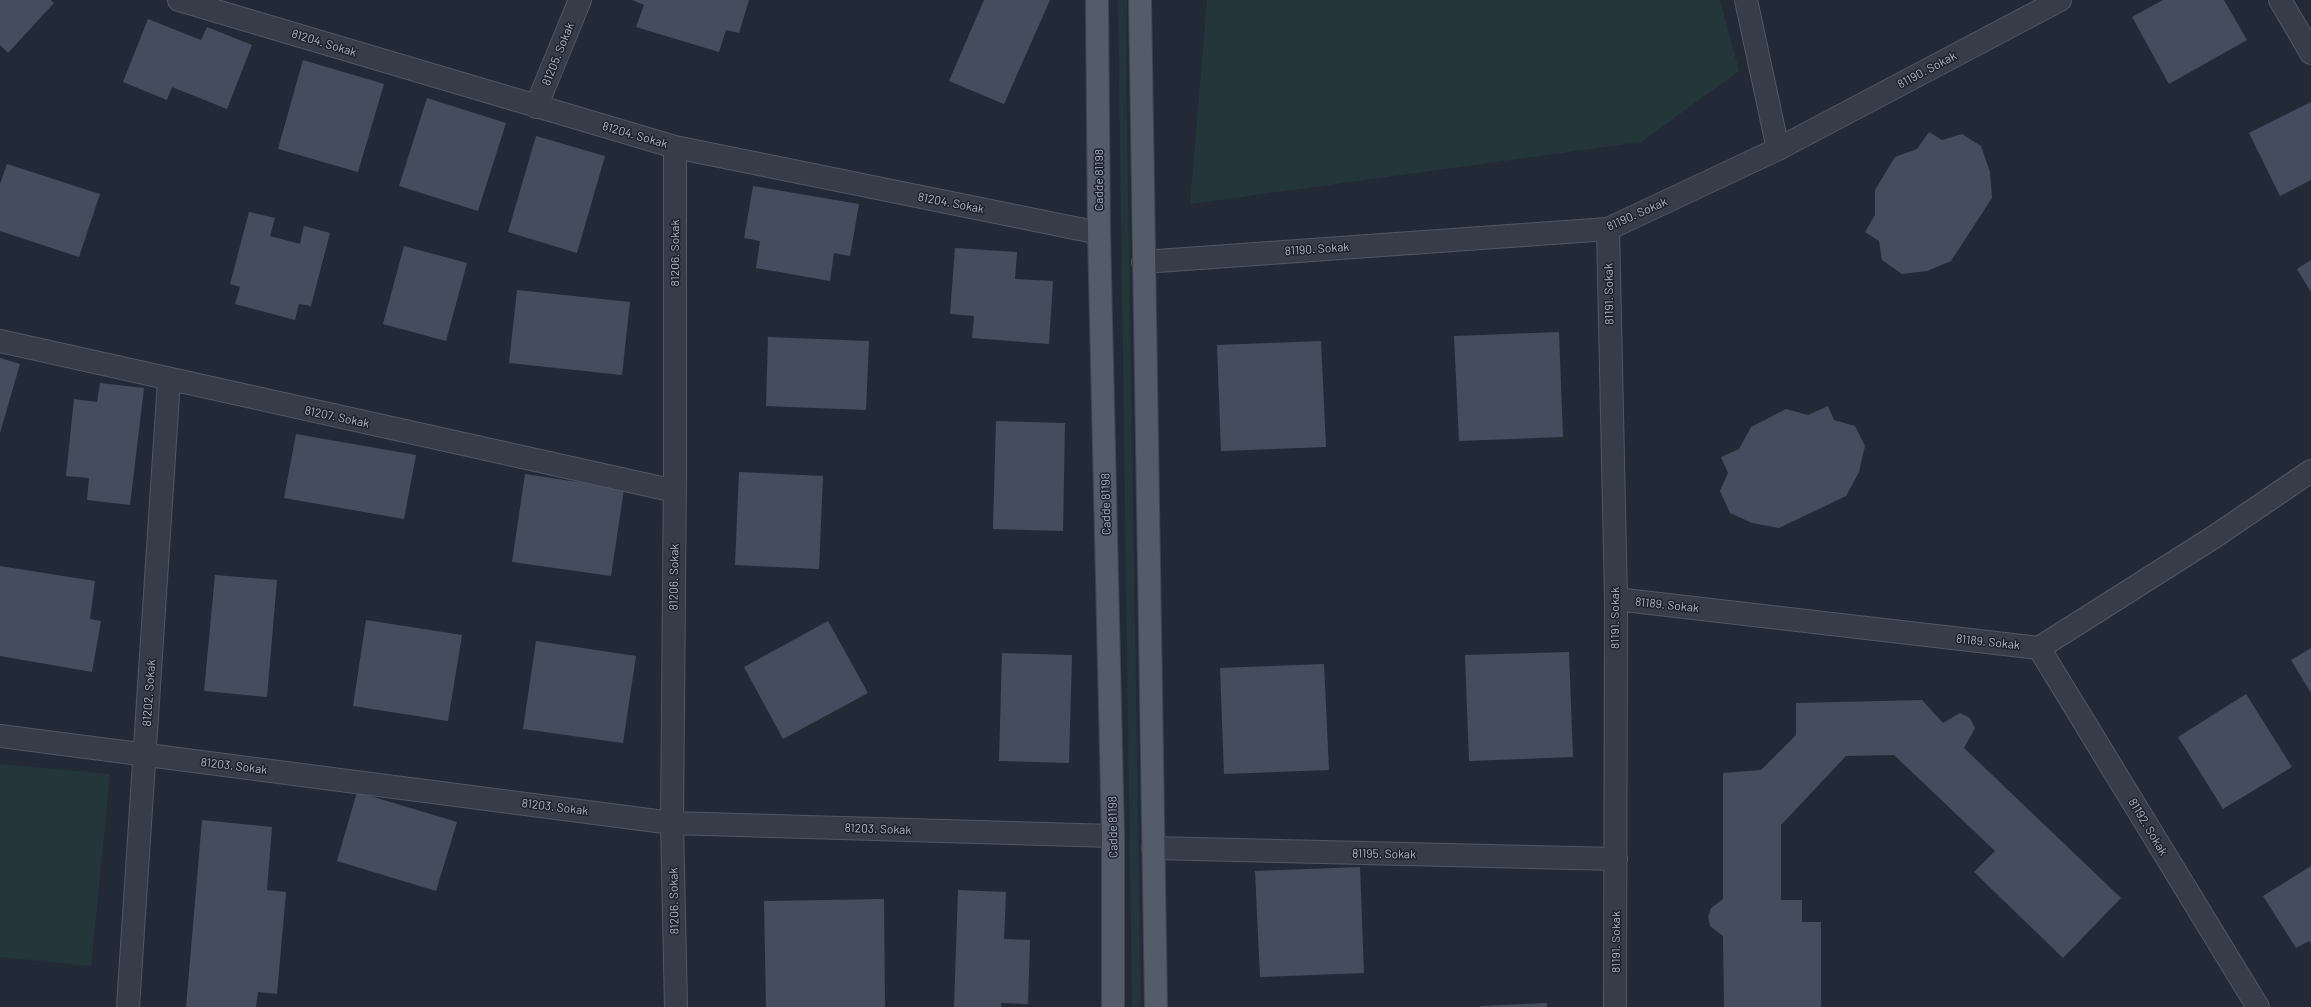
<!DOCTYPE html>
<html>
<head>
<meta charset="utf-8">
<style>
	body { margin:0 }
	canvas { display:block; background:#222a38 }
</style>
</head>
<body>
<canvas width="2311" height="1007"></canvas>
<script>
const ctx = document.querySelector('canvas').getContext('2d');
ctx.lineJoin = 'round';
function fillPath(path, color) {
  ctx.fillStyle = color;
  ctx.fill(path, 'evenodd');
}
function poly(rows) {
  const path = new Path2D();
  for (const r of rows) {
    path.moveTo(r[0], r[1]);
    for (let i = 2; i < r.length; i += 2) path.lineTo(r[i], r[i + 1]);
  }
  return path;
}
function stroke(path, color, width, dash) {
  ctx.strokeStyle = color;
  ctx.lineWidth = width;
  ctx.lineCap = dash ? 'butt' : 'round';
  ctx.setLineDash(dash || []);
  ctx.stroke(path);
}
function write(font, color, halo, rows, align = 'center') {
  ctx.font = font + ' Barlow,sans-serif';
  ctx.lineWidth = 3;
  ctx.setLineDash([]);
  ctx.textBaseline = 'middle';
  ctx.strokeStyle = halo;
  ctx.fillStyle = color;
  for (const [text, x, y, turn = 0] of rows) {
    ctx.save();
    ctx.translate(x, y);
    ctx.rotate((+turn || 0) * Math.PI / 180);
    ctx.textAlign = isNaN(turn) ? turn : align;
    if (halo) ctx.strokeText(text, 0, 0);
    ctx.fillText(text, 0, 0);
    ctx.restore();
  }
}
fillPath(poly([
	[1118,0,1127,0,1126,61,1141,1007,1132,1007],
	[1207,0,1720,0,1739,71,1641,142,1190,204],
	[0,764,110,774,91,966,0,957]
]), '#243639');
fillPath(poly([
	[0,0,51,0,54,3,8,53,0,45],
	[632,0,749,0,739,33,726,30,719,52,636,27,644,5],
	[984,0,1050,0,1004,104,949,81],
	[2163,0,2224,0,2247,40,2169,84,2132,17],
	[148,19,201,40,207,27,252,45,227,109,172,87,167,100,123,82],
	[303,60,384,84,358,172,278,149],
	[427,98,506,123,478,211,399,186],
	[2311,102,2311,180,2280,196,2249,133],
	[1929,132,1942,140,1962,134,1981,146,1990,172,1992,198,1951,261,1927,271,1902,274,1882,260,1879,241,1865,232,1875,215,1875,190,1895,157,1917,149],
	[536,136,605,156,577,253,508,232],
	[7,164,100,194,79,257,0,231,0,184],
	[753,186,859,204,850,256,834,253,830,281,756,268,760,241,744,238],
	[249,212,275,218,270,236,300,244,304,226,330,233,311,306,299,304,295,320,235,304,240,287,230,284],
	[404,246,467,263,446,341,383,324],
	[955,248,1017,252,1015,279,1053,281,1049,344,972,338,974,316,950,314],
	[2311,260,2311,292,2297,269],
	[517,290,630,302,622,375,509,363],
	[1559,332,1563,437,1459,441,1454,336],
	[768,337,869,341,866,410,766,406],
	[1321,341,1326,447,1221,451,1217,345],
	[0,358,20,364,0,433],
	[100,383,144,388,130,505,87,500,89,478,66,476,74,399,97,402],
	[1828,406,1834,420,1855,426,1865,446,1859,472,1846,496,1779,528,1752,523,1730,513,1720,491,1728,473,1721,457,1739,449,1751,427,1786,409,1808,415],
	[996,421,1065,423,1063,531,993,529],
	[296,434,416,455,404,519,284,498],
	[739,472,823,476,819,569,735,565],
	[525,474,624,489,611,576,512,562],
	[0,566,95,581,90,619,101,621,92,672,0,656],
	[215,575,277,580,267,697,204,691],
	[366,620,462,635,448,721,353,706],
	[828,621,868,693,783,739,744,667],
	[536,641,636,656,623,743,523,729],
	[2311,648,2311,693,2291,660],
	[1569,652,1573,757,1469,761,1465,655],
	[1002,653,1072,655,1069,763,999,761],
	[1324,664,1329,770,1224,774,1220,668],
	[2246,694,2292,767,2223,809,2178,737],
	[1922,700,1943,723,1960,713,1970,718,1975,728,1964,748,2121,898,2063,958,1974,872,1995,851,1894,755,1846,756,1781,825,1781,900,1802,900,1802,922,1821,922,1821,1007,1724,1007,1723,936,1710,926,1708,917,1711,908,1723,899,1723,773,1761,770,1796,735,1796,703],
	[357,792,457,822,436,891,337,861],
	[202,820,272,827,267,890,286,892,277,994,258,992,256,1007,186,1007],
	[2311,866,2311,945,2309,941,2296,948,2263,896],
	[1360,867,1364,973,1260,977,1255,871],
	[958,890,1006,892,1004,939,1030,940,1028,1004,1001,1003,1001,1007,954,1007],
	[884,899,885,1007,766,1007,764,901],
	[1547,1003,1547,1007,1480,1007,1480,1006]
]), '#444d5d');
const minor = poly([
	[179,0,675,147,1099,233],
	[1746,0,1778,149],
	[2280,0,2311,53],
	[536,107,580,0],
	[675,147,675,473,672,823,676,1007],
	[1608,229,1616,599,1615,1007],
	[1143,262,1608,229,1778,149,2060,0],
	[0,341,675,491],
	[1616,599,2039,648,2214,537,2311,471],
	[2039,648,2258,1007],
	[0,736,672,823,1113,836],
	[1153,848,1616,859],
	[128,1007,169,380]
]);
const major = poly([
	[1097,0,1099,233,1113,836,1113,1007],
	[1140,0,1156,1007]
]);
stroke(minor, '#515763', 24);
stroke(major, '#3f4652', 24);
stroke(minor, '#363d49', 22);
stroke(major, '#545b69', 22);
write('12px', '#b1b7c5', '#1b222d', [
	["81204. Sokak",324,43,17],
	["81205. Sokak",558,54,-68],
	["81190. Sokak",1927,70,-28],
	["81204. Sokak",635,135,16],
	["Cadde 81198",1099,180,-90],
	["81204. Sokak",951,203,11],
	["81190. Sokak",1637,214,-24],
	["81190. Sokak",1317,249,-4],
	["81206. Sokak",675,253,-90],
	["81191. Sokak",1609,294,-91],
	["81207. Sokak",337,417,12],
	["Cadde 81198",1106,504,-91],
	["81206. Sokak",674,577,-89],
	["81189. Sokak",1667,605,6],
	["81191. Sokak",1615,618,-90],
	["81189. Sokak",1988,642,6],
	["81202. Sokak",149,693,-86],
	["81203. Sokak",234,766,7],
	["81203. Sokak",555,807,7],
	["Cadde 81198",1113,827,-91],
	["81192. Sokak",2148,827,59],
	["81203. Sokak",878,829,2],
	["81195. Sokak",1384,854,1],
	["81206. Sokak",674,901,-91],
	["81191. Sokak",1616,942,-90]
]);
</script>
</body>
</html>
